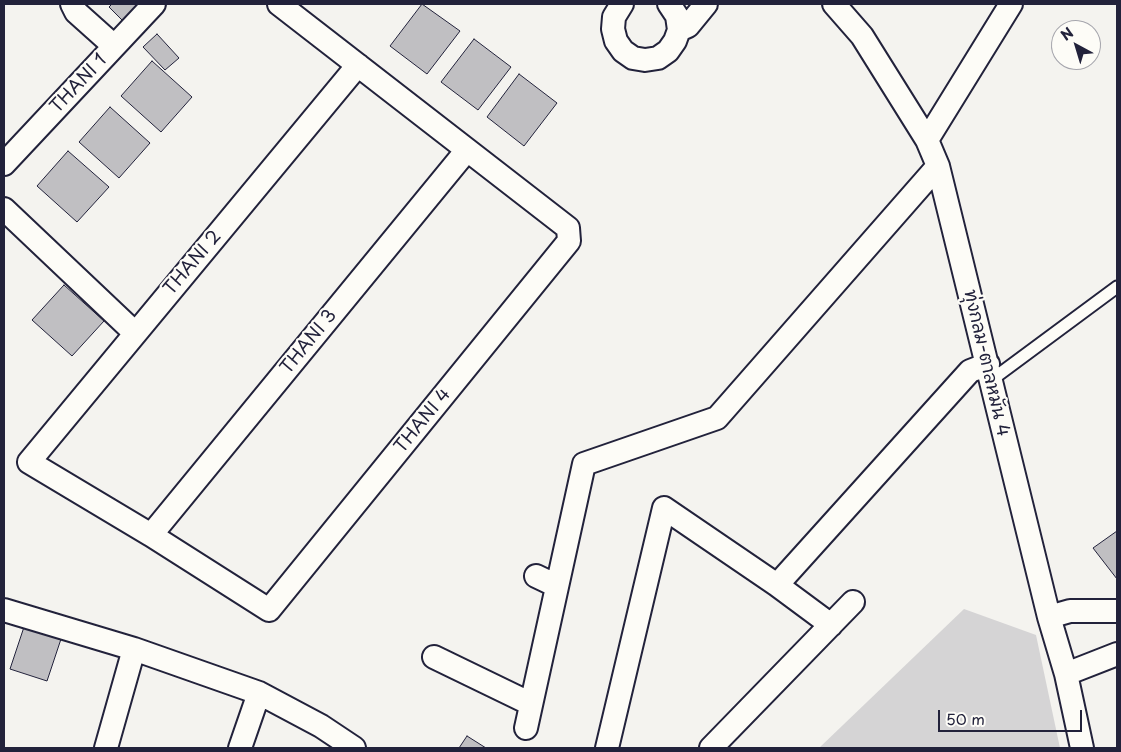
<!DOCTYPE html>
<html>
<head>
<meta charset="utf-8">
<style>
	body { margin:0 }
	#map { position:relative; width:1121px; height:752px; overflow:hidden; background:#f4f3ef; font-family:"Playpen Sans",sans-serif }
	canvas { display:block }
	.frame { position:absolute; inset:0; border:5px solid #22223b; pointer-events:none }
	.north { position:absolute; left:1051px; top:20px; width:50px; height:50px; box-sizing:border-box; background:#fdfcf7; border:1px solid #a5a5ac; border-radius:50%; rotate:321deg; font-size:14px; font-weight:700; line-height:20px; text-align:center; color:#22223b }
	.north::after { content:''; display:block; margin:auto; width:18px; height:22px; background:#22223b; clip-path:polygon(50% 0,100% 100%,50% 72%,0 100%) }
	.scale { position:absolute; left:938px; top:710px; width:144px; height:22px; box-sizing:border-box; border:2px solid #22223b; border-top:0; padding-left:6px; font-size:15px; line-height:18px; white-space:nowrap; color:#22223b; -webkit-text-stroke:4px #fdfcf7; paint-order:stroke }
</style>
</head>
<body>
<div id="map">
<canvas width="1121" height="752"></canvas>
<div class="frame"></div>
<div class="north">N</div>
<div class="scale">50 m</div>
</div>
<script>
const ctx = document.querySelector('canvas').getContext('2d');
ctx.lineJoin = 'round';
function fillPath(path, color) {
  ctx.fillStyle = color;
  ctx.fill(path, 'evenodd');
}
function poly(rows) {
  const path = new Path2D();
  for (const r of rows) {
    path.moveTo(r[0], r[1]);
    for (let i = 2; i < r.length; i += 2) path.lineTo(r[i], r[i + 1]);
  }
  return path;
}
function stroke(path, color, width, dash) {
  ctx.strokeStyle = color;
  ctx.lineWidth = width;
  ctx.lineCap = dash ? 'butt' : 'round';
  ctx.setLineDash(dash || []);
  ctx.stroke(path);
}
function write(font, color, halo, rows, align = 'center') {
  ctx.font = font + ' "Playpen Sans","Playpen Sans Thai",sans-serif';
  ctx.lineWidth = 4.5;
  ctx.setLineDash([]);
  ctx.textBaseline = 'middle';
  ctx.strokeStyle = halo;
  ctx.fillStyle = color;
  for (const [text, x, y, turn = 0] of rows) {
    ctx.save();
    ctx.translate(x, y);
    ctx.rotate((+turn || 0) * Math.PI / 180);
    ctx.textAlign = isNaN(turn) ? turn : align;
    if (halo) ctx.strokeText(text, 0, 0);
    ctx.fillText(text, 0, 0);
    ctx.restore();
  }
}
fillPath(poly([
	[964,609,1036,635,1060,748,819,748]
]), '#d5d4d5');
const building = poly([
	[112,4,140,4,123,21,109,7,112,4],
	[422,4,460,31,427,74,390,46,422,4],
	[157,34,179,58,165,70,143,47,157,34],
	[474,39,511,67,478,110,441,82,474,39],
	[152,61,192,97,161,132,121,96,152,61],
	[519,74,557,103,524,146,487,117,519,74],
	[110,107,150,143,119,178,79,142,110,107],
	[68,151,109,187,77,222,37,186,68,151],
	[64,285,104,321,72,356,32,320,64,285],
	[1117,531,1117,579,1093,548,1117,531],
	[26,621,63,633,47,681,10,669,26,621],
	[467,736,486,748,459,748,467,736]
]);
fillPath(building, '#c0bfc2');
stroke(building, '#22223b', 1);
const service = poly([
	[990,381,1117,287]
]);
const minor = poly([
	[72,4,76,12,114,46],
	[279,4,568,228,569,241,269,610,151,535,29,462,358,65],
	[622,4,614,17,613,29,616,41,623,51,633,58,645,60,658,58,668,51,675,41,679,30,677,16,669,4],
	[834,4,862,36,927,140,938,166,1049,617,1066,674,1082,748],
	[679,30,688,26,706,4],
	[927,140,1011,4],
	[4,164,154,4],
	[4,209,135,333],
	[151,535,467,150],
	[536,576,557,586],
	[777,585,970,371,988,364],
	[4,610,134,649,259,693,321,726,354,748],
	[1049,617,1070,611,1117,611],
	[434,657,531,704],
	[1066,674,1117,654],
	[526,728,584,464,717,418,938,166],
	[106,748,134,649],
	[240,748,259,693],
	[607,748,664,508,777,585,831,625],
	[711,748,853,602]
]);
stroke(service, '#22223b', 15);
stroke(minor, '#22223b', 26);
stroke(service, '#fdfcf7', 11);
stroke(minor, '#fdfcf7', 22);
write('18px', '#22223b', '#fdfcf7', [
	["THANI 1",79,84,-47],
	["THANI 2",193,263,-50],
	["THANI 3",309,342,-51],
	["ทุ่งกลม-ตาลหมัน 4",986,363,77],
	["THANI 4",423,421,-51]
]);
</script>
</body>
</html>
